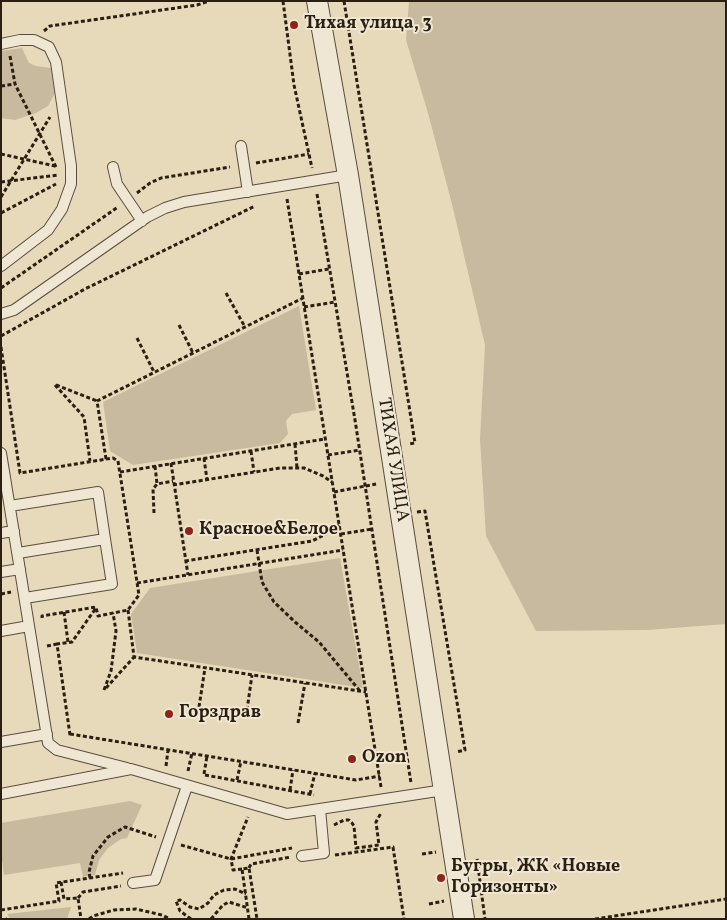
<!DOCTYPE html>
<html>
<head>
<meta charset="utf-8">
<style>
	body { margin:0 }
	#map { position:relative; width:727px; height:920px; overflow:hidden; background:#e7dabb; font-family:Vollkorn,serif }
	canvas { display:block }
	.frame { position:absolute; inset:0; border:2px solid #2a1f11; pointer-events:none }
</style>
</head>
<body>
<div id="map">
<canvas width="727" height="920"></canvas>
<div class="frame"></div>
</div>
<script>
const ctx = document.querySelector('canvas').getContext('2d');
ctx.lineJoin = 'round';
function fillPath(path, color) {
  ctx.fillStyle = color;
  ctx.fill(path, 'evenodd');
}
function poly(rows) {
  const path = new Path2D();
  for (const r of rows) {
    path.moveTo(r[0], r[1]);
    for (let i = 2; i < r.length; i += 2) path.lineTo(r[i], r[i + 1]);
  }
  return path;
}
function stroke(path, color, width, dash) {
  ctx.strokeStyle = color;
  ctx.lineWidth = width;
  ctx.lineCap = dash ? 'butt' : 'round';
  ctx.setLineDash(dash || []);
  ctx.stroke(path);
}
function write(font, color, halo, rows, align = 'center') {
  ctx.font = font + ' Vollkorn,serif';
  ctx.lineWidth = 4;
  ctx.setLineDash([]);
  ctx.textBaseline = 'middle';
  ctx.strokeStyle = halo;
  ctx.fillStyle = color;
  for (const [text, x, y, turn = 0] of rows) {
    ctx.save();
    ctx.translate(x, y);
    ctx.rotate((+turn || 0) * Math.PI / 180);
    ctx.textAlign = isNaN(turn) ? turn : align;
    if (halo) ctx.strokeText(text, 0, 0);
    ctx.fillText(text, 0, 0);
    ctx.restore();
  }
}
fillPath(poly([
	[409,1,726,1,726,624,647,630,536,631,486,536,480,439,485,345,452,204,428,113,406,40],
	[22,48,29,63,36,66,51,68,55,93,48,106,36,113,15,120,1,118,1,51],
	[299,306,316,410,292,414,286,421,288,434,280,443,133,465,110,451,103,402],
	[340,558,363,688,137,653,131,614,150,588],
	[130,801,142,805,127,838,121,839,108,848,99,860,95,875,83,877,80,863,4,875,1,853,1,823],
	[71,907,67,919,10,919,7,914]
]), '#c7ba9e');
const lane = poly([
	[1,44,20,40,34,40,49,47,56,62,71,166,71,184,62,209,48,230,1,266],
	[241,146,248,192],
	[113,167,117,184,142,221],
	[1,314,14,310,147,217,165,208,184,202,348,175],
	[1,453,48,743,57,750,127,768],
	[10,506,98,492,105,539,112,584,25,598],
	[1,533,14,531],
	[18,553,105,539],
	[1,572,20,569],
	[1,631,29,626],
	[1,742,47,734],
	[1,794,131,769,287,814,444,790],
	[302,856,324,853,320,809],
	[133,883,155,880,187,786]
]);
const street = poly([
	[317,1,348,175,464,919]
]);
stroke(lane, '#594e3c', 12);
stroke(street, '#594e3c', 22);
stroke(poly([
	[283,1,294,85,312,168],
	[344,1,415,443,408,444],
	[44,31,50,26,197,5,209,1],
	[10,56,15,84,56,167],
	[1,86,15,84],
	[1,154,55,166],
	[256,163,309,154],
	[1,182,58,175],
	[137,193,150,183,161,178,230,167],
	[317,194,355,420,411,783],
	[1,197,50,117],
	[287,199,381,787],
	[1,213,56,184],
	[299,274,329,269],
	[1,288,118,207],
	[226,293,245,327],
	[304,307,335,302],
	[179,325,193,353],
	[1,336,85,289,255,206],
	[137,338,154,372],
	[1,347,20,473,113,458,118,461,139,595,128,610,98,616,96,607,42,616,42,618],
	[55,385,84,417,90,461],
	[56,385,97,401],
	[295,444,297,468],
	[251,451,254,472],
	[328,455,360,450],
	[204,458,207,480],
	[106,459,97,401,303,298],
	[171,463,188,575],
	[155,466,157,484],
	[120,472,325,439],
	[173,485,280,468,304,468,323,476,332,482],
	[334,492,376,484],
	[417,512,425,511,465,750,456,752],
	[154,513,153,489,157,484,173,481],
	[341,534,372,529],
	[257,550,262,582,274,602,295,622,319,642,360,691],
	[185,561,312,541,324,535,339,525],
	[137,583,343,550],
	[1,594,11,592],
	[128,610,134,657,366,692],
	[64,612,68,642],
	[47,646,57,644],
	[106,688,134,657],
	[104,690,111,671,116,631,113,613],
	[199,707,205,668],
	[247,710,252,675],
	[298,723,305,683],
	[70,734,356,780,380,776],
	[70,735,57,644,72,642,96,608],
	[166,766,168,750],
	[188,771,192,753],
	[204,774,207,756],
	[205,775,314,795],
	[237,780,241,761],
	[290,790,293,770],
	[310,794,315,773],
	[334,825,344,820,349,820,352,823,354,826,356,848,379,845,376,822,381,813],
	[181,845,231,859,292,848],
	[422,854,436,852],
	[335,855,393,847,404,919],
	[477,859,485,919],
	[249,868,251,864,291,857],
	[242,869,233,870,231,859,248,817],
	[90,878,89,872,93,856,108,837,125,827,156,837],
	[61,882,64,899,78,898,81,919],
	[78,898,83,892,121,886],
	[429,904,444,901],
	[1,910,59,901,56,883,123,873],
	[6,919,7,919],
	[89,919,93,916,114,910,136,909,162,915,170,919],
	[191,919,180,911,176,901,180,900,190,907,199,909,208,903,214,895,224,890,235,889,246,894],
	[211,919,223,905,229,902,248,908],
	[249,919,242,869,249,868,257,919],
	[595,919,726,899]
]), '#2a1f11', 3, [4, 2.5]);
stroke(lane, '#efe7d3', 10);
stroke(street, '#efe7d3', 20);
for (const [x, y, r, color] of [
	[294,25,5,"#8f2418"],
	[189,531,5,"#8f2418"],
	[169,714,5,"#8f2418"],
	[352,759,5,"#8f2418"],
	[441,878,5,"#8f2418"]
]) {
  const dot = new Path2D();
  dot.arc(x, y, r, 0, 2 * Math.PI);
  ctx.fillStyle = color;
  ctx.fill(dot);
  stroke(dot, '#efe7d3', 2);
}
write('bold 18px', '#2a1f11', '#efe7d3', [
	["Тихая улица, 3",304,25],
	["Красное&Белое",199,531],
	["Горздрав",179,714],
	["Ozon",362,759],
	["Бугры, ЖК «Новые",451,868],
	["Горизонты»",451,889]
], 'left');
write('18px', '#2a1f11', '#efe7d3', [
	["ТИХАЯ УЛИЦА",392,460,81]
]);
</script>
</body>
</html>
